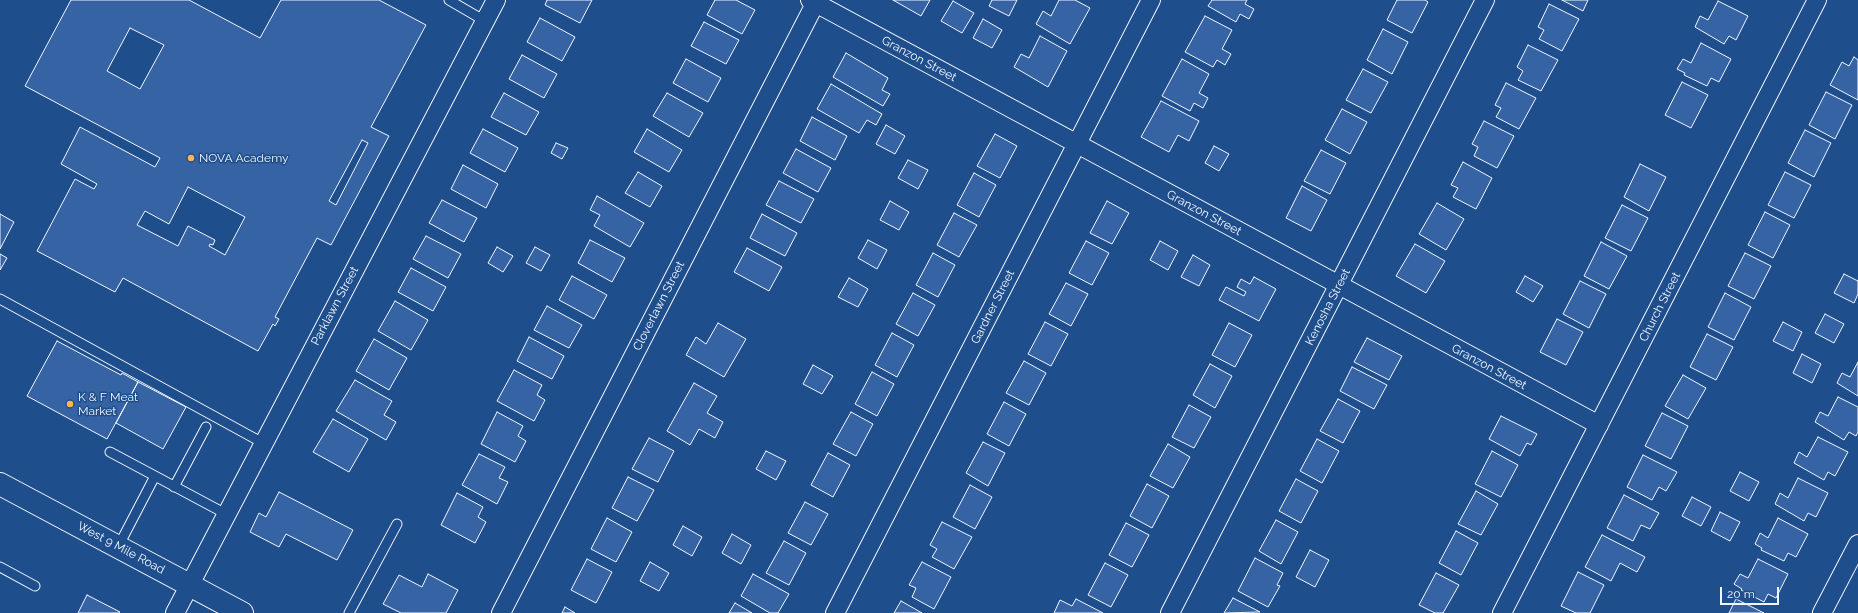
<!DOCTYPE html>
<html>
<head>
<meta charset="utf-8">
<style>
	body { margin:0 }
	#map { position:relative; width:1858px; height:613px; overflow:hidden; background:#1f4e8c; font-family:Raleway,sans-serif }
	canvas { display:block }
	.scale { position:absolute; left:1720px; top:587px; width:59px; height:18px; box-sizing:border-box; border:2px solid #f2f6ff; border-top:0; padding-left:5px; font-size:12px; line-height:14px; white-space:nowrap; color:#f2f6ff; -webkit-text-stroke:3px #1f4e8c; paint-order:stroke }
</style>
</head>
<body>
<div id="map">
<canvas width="1858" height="613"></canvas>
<div class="scale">20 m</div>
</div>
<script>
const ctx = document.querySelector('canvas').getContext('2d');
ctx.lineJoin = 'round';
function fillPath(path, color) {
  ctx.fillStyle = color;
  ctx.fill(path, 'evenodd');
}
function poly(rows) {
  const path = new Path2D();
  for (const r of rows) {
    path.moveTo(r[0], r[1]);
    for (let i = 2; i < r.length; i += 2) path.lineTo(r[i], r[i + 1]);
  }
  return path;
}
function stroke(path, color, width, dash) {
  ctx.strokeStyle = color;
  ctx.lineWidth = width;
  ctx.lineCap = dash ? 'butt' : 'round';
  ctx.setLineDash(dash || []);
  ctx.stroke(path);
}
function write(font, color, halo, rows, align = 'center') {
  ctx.font = font + ' Raleway,sans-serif';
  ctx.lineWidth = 3;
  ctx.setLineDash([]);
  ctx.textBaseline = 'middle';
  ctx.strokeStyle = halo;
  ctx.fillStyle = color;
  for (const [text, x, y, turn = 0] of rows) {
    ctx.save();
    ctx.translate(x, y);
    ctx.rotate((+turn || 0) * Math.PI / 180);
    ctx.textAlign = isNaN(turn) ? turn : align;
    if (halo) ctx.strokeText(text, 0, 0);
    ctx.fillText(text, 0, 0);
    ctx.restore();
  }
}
const building = poly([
	[71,0,189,0,260,38,281,0,379,0,426,25,371,127,389,136,331,245,317,238,275,317,279,319,275,326,273,324,258,351,123,278,115,292,37,251,75,179,94,189,97,184,61,164,80,127,155,167,160,158,25,86,71,0],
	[130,28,164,45,140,89,107,71,130,28],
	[362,140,368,143,336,205,329,201,362,140],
	[188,187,245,217,225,255,209,246,210,244,213,245,215,240,188,226,178,246,137,225,145,211,169,224,188,187],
	[547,0,592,0,580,23,545,5,547,0],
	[715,0,736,0,755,10,742,34,707,15,715,0],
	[893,0,930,0,921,16,893,0],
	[992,0,1017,0,1009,16,989,6,992,0],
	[1059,0,1075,0,1090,8,1070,44,1036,24,1043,11,1051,16,1059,0],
	[1212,0,1247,0,1245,4,1254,9,1249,19,1240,14,1236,22,1208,6,1212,0],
	[1397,0,1425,0,1428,2,1412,33,1387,20,1397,0],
	[1562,0,1588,0,1583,11,1562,0],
	[953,1,974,13,962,33,941,21,953,1],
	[1718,1,1748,16,1736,40,1729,36,1724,44,1695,27,1700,16,1708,20,1718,1],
	[1549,4,1579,19,1562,51,1539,39,1544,30,1538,27,1549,4],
	[1205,16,1232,30,1222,49,1231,54,1225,65,1217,60,1213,67,1185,52,1205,16],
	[540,18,575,37,562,61,527,42,540,18],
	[983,19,1002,30,992,48,973,38,983,19],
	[704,22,739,40,726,64,691,46,704,22],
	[1383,29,1408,42,1392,74,1367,60,1383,29],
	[1040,36,1067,51,1048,87,1014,67,1021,54,1029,58,1040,36],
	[1701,43,1731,59,1719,82,1711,78,1707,86,1684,75,1685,73,1677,69,1683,59,1691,63,1701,43],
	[1528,45,1558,60,1541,91,1518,80,1523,71,1517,67,1528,45],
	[846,53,888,78,882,90,890,94,883,106,833,77,846,53],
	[522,55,557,74,544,98,509,79,522,55],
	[1854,57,1858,60,1858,100,1830,85,1842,62,1849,66,1854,57],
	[686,59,721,78,708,102,673,83,686,59],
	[1182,59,1209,74,1199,93,1208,98,1203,108,1194,103,1190,111,1162,96,1182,59],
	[1363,69,1388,82,1371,113,1346,100,1363,69],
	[1682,82,1708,95,1691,128,1665,115,1682,82],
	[1506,83,1536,98,1519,129,1496,117,1501,108,1495,105,1506,83],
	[831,84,882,114,876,125,867,120,859,133,817,109,831,84],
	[1826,92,1852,105,1835,139,1809,125,1826,92],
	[504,93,539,112,526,135,491,117,504,93],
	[667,93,703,113,689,137,653,116,667,93],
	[1161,101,1199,121,1189,141,1178,135,1169,152,1141,137,1161,101],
	[1342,109,1367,122,1350,154,1325,140,1342,109],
	[812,117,847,136,835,160,800,141,812,117],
	[1484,121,1514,136,1497,168,1474,156,1478,147,1472,144,1484,121],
	[886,125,905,136,895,154,876,144,886,125],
	[483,129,518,148,505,172,470,153,483,129],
	[647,129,682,150,669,172,634,152,647,129],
	[1805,130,1831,143,1814,177,1788,163,1805,130],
	[995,134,1017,146,1000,178,977,166,995,134],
	[556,143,568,148,562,159,551,153,556,143],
	[1214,146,1229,154,1219,171,1205,163,1214,146],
	[796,149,831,168,818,192,783,173,796,149],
	[1321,150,1346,163,1330,194,1304,181,1321,150],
	[908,160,928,170,918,189,898,178,908,160],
	[1463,162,1492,178,1476,209,1453,197,1458,188,1451,185,1463,162],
	[1640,164,1666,177,1649,211,1624,197,1640,164],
	[463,165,498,184,486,208,451,189,463,165],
	[638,172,662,186,650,207,625,193,638,172],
	[1785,172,1811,185,1794,218,1768,205,1785,172],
	[974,173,996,185,979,217,957,205,974,173],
	[779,181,814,199,801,223,766,205,779,181],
	[1302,186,1327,200,1311,231,1286,218,1302,186],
	[597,196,644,223,630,247,594,226,600,215,590,210,597,196],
	[442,200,477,218,464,242,429,223,442,200],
	[890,201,909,212,899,230,880,220,890,201],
	[1107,201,1129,213,1112,244,1090,233,1107,201],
	[1437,203,1464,219,1446,250,1419,234,1437,203],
	[1622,205,1648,218,1631,251,1605,238,1622,205],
	[1765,212,1790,225,1773,258,1748,245,1765,212],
	[954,213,977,225,959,257,937,245,954,213],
	[0,214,14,222,0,249,0,214],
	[762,214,797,233,785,256,750,238,762,214],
	[426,236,461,254,448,278,413,259,426,236],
	[590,240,625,258,612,282,578,263,590,240],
	[868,240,887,250,877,269,858,258,868,240],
	[1086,241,1109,253,1092,285,1069,273,1086,241],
	[1160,241,1178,251,1168,270,1150,260,1160,241],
	[1601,242,1627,256,1609,289,1584,276,1601,242],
	[1415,244,1445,261,1426,293,1396,276,1415,244],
	[497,247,513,256,503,272,488,263,497,247],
	[535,247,550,255,541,271,526,263,535,247],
	[747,248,782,267,769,291,734,272,747,248],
	[933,253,955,265,938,297,916,285,933,253],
	[1745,253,1771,266,1754,299,1728,286,1745,253],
	[0,254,7,258,0,270,0,254],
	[1193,255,1210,265,1199,286,1181,277,1193,255],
	[411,268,446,287,433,311,398,292,411,268],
	[1844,274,1858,281,1858,294,1854,303,1834,293,1844,274],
	[572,276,607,295,594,319,559,300,572,276],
	[1525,276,1543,286,1533,302,1516,292,1525,276],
	[1254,277,1276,289,1259,321,1219,300,1226,287,1244,296,1246,292,1237,287,1241,279,1250,284,1254,277],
	[849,278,868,289,858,307,838,297,849,278],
	[1580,281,1606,294,1589,328,1563,314,1580,281],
	[1066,283,1088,294,1071,326,1049,314,1066,283],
	[913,293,935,305,918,336,896,324,913,293],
	[1725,293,1751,307,1734,340,1708,327,1725,293],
	[395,301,428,320,411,350,378,331,395,301],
	[547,306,582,325,569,348,534,330,547,306],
	[1825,314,1844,324,1834,343,1815,333,1825,314],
	[1557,319,1583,332,1566,365,1540,352,1557,319],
	[1045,322,1068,334,1051,366,1028,354,1045,322],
	[1783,322,1802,332,1793,351,1773,341,1783,322],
	[718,323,746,339,724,377,686,355,696,337,706,344,718,323],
	[1229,323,1252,335,1235,367,1212,355,1229,323],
	[892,333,914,345,897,377,875,365,892,333],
	[1707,334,1733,347,1716,380,1690,367,1707,334],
	[529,337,564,356,552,379,517,361,529,337],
	[1367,338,1402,356,1389,380,1354,362,1367,338],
	[374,339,407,358,389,390,356,371,374,339],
	[57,341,121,375,122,373,138,382,107,439,27,396,57,341],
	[1802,354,1821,364,1812,383,1793,373,1802,354],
	[1024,361,1046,373,1029,405,1006,393,1024,361],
	[1858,362,1858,396,1837,383,1842,373,1850,377,1858,362],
	[1210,364,1232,376,1215,408,1193,395,1210,364],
	[813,365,833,376,822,394,803,384,813,365],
	[1352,367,1387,385,1374,409,1340,391,1352,367],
	[514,370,542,385,537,395,545,400,534,421,497,401,514,370],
	[872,372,894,384,877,416,855,404,872,372],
	[1683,375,1706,388,1688,419,1665,406,1683,375],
	[355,380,392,401,384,415,396,422,386,440,336,411,355,380],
	[138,382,186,407,163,449,116,423,138,382],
	[694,383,717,396,707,413,723,422,715,438,699,429,690,445,667,431,694,383],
	[1838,397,1858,407,1858,432,1856,436,1849,432,1844,440,1815,422,1820,412,1828,416,1838,397],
	[1338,399,1360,411,1343,443,1320,431,1338,399],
	[1004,402,1026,414,1009,446,987,434,1004,402],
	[1189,405,1211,417,1194,448,1172,437,1189,405],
	[497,412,523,426,518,436,526,441,515,462,481,444,497,412],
	[851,412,873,424,856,456,833,444,851,412],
	[1662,413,1688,426,1671,459,1645,446,1662,413],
	[1501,416,1537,434,1531,445,1527,443,1520,456,1489,439,1501,416],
	[333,419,368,439,349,472,313,452,333,419],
	[1818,437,1848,452,1835,476,1828,472,1824,480,1794,463,1799,452,1807,457,1818,437],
	[649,438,674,451,658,482,632,469,649,438],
	[1317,439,1339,451,1322,483,1300,471,1317,439],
	[983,442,1005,453,988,486,966,473,983,442],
	[1168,444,1190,457,1173,488,1150,476,1168,444],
	[766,451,786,461,776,480,756,469,766,451],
	[1492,451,1518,465,1501,497,1475,484,1492,451],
	[828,453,850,465,833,497,811,485,828,453],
	[479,454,505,467,499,478,508,482,497,504,462,485,479,454],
	[1643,455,1677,472,1666,491,1659,487,1652,500,1627,487,1643,455],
	[1740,472,1759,482,1749,501,1730,491,1740,472],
	[628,477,654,490,637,521,612,508,628,477],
	[1798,478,1828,493,1816,517,1808,513,1804,521,1775,504,1780,493,1788,498,1798,478],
	[1296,479,1318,491,1301,523,1279,511,1296,479],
	[1147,484,1169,496,1152,528,1130,516,1147,484],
	[970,485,992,497,975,529,953,517,970,485],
	[1476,491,1498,504,1481,535,1458,524,1476,491],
	[279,492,353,530,337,560,286,534,279,547,250,532,259,513,266,517,279,492],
	[457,493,483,507,478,517,486,522,475,543,441,525,457,493],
	[1624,495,1659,513,1650,529,1641,525,1633,541,1607,528,1624,495],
	[1692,497,1711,507,1701,526,1682,516,1692,497],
	[805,502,828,514,811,545,788,533,805,502],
	[1720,512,1740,522,1730,541,1711,531,1720,512],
	[607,518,632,532,616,562,591,549,607,518],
	[1778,518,1808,534,1796,557,1788,553,1784,561,1761,550,1762,548,1755,544,1760,533,1768,538,1778,518],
	[1276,520,1298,532,1281,564,1259,551,1276,520],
	[942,522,972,537,954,569,932,557,937,549,930,545,942,522],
	[1126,523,1149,535,1132,567,1109,555,1126,523],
	[683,526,702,537,692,556,673,545,683,526],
	[1456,531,1478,543,1461,575,1439,563,1456,531],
	[732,534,751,545,741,564,722,553,732,534],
	[1602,535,1645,557,1637,572,1620,563,1611,581,1585,567,1602,535],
	[784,541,806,553,789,585,766,573,784,541],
	[1310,550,1329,560,1315,587,1296,577,1310,550],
	[1255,558,1283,573,1277,585,1280,586,1268,607,1238,591,1255,558],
	[587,559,612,572,596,603,571,590,587,559],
	[1758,559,1788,574,1776,598,1768,594,1764,602,1741,590,1742,589,1734,584,1740,574,1748,578,1758,559],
	[650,562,669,573,659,591,640,581,650,562],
	[922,562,951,577,934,609,912,597,916,588,909,585,922,562],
	[1105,563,1128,575,1111,607,1088,595,1105,563],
	[1578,572,1604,585,1590,613,1576,613,1561,606,1578,572],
	[1436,573,1459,585,1443,613,1435,613,1419,605,1436,573],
	[428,574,458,590,446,613,401,613,383,604,399,575,422,587,428,574],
	[753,574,789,594,778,613,770,613,741,596,753,574],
	[87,595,120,612,119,613,78,613,87,595],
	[1233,598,1260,612,1224,613,1233,598],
	[1076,599,1103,613,1054,613,1060,600,1072,606,1076,599],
	[1736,599,1764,613,1729,613,1736,599],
	[901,601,922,613,894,613,901,601],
	[735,603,752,613,729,613,735,603],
	[565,607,575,613,562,613,565,607]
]);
fillPath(building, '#3563a3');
stroke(building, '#f2f6ff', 1);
const service = poly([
	[449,0,485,21],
	[0,299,263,443],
	[110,452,155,476],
	[174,487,206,427],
	[118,547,155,476,226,514],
	[0,567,35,586],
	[349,613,397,524]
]);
const minor = poly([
	[810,0,1599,425],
	[175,613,496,0],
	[501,613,817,0],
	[835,613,1151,0],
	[1170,613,1485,0],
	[1502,613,1817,0],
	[1822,613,1858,544]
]);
const secondary = poly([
	[0,484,242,613]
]);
stroke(service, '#f2f6ff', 11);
stroke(minor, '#f2f6ff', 20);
stroke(secondary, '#f2f6ff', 24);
stroke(service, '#1f4e8c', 9);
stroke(minor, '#1f4e8c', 18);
stroke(secondary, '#1f4e8c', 22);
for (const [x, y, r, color] of [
	[191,158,4,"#ffb74d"],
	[70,404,4,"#ffb74d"]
]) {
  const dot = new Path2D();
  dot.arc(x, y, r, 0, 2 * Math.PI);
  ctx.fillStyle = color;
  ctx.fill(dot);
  stroke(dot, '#1f4e8c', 1.5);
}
write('12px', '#f2f6ff', '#1f4e8c', [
	["Granzon Street",919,59,28],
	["Granzon Street",1204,213,28],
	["Parklawn Street",335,306,-62],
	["Cloverlawn Street",659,306,-63],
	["Gardner Street",993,307,-63],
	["Kenosha Street",1328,307,-63],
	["Church Street",1660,307,-63],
	["Granzon Street",1489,367,28],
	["West 9 Mile Road",121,548,28]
]);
write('12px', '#f2f6ff', '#1f4e8c', [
	["NOVA Academy",199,158],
	["K & F Meat",78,397],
	["Market",78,411]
], 'left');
</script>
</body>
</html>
